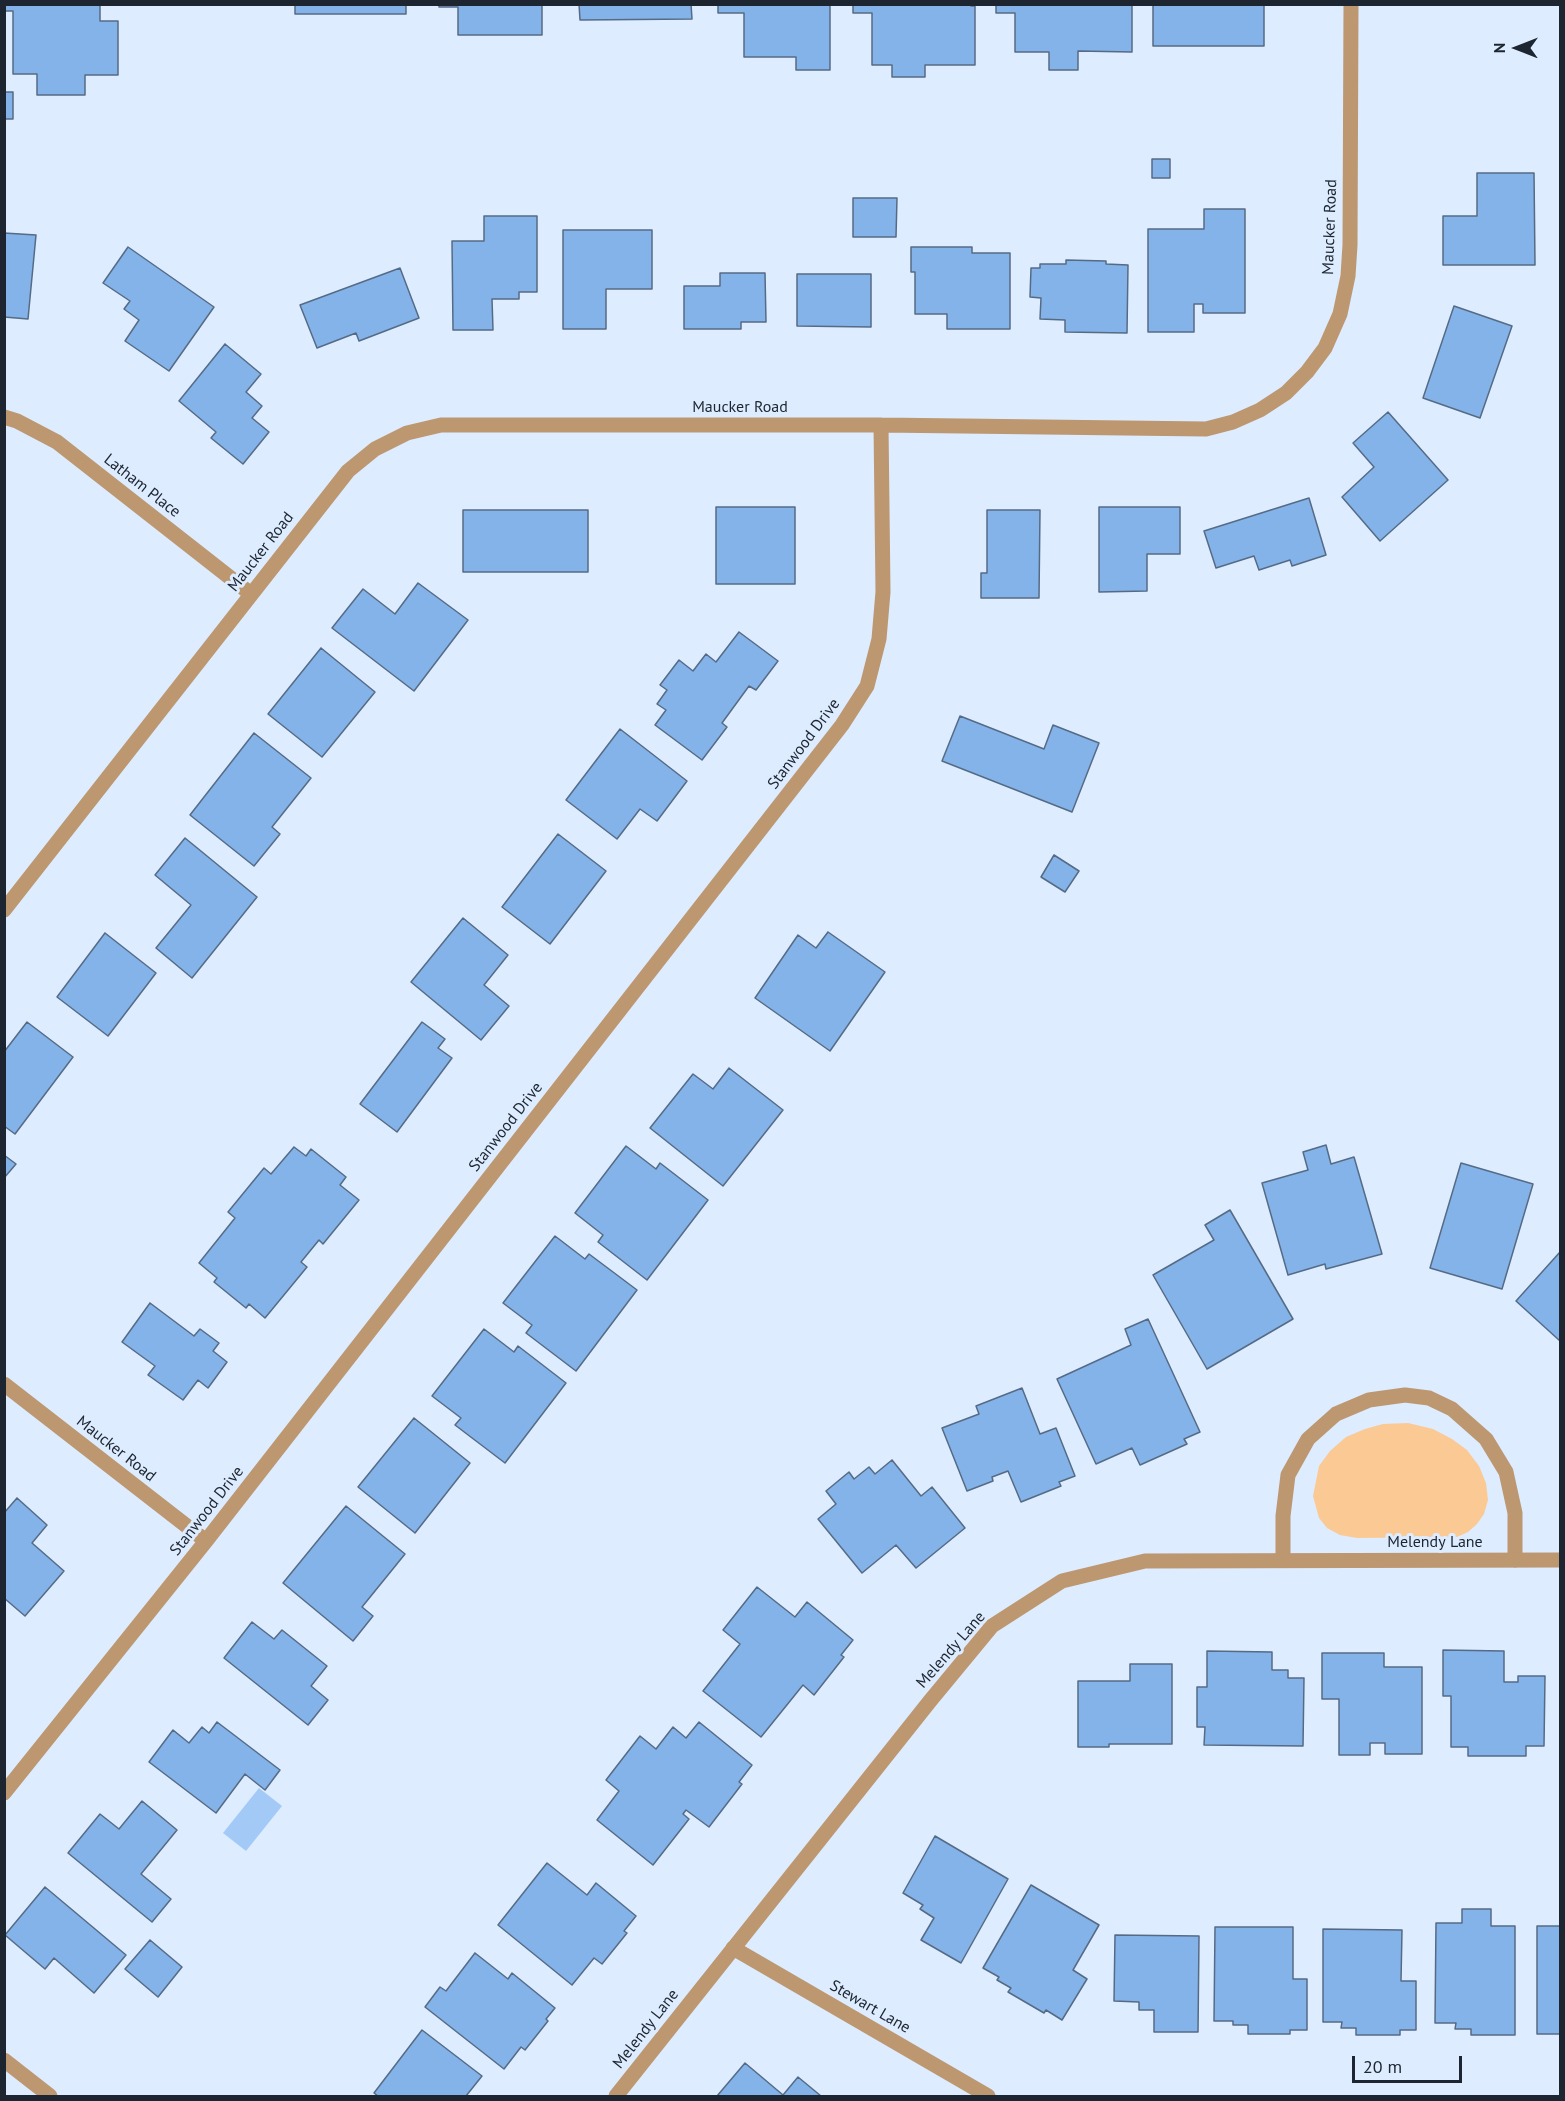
<!DOCTYPE html>
<html>
<head>
<meta charset="utf-8">
<style>
	body { margin:0 }
	#map { position:relative; width:1565px; height:2101px; overflow:hidden; background:#ddecfe; font-family:"PT Sans",sans-serif }
	canvas { display:block }
	.frame { position:absolute; inset:0; border:6px solid #1c2530; pointer-events:none }
	.north { position:absolute; left:1487px; top:18px; width:60px; height:60px; -webkit-text-stroke:4px #ddecfe; paint-order:stroke; rotate:270deg; font-size:16px; font-weight:700; line-height:24px; text-align:center; color:#1c2530 }
	.north::after { content:''; display:block; margin:auto; width:21px; height:27px; background:#1c2530; clip-path:polygon(50% 0,100% 100%,50% 72%,0 100%) }
	.scale { position:absolute; left:1352px; top:2056px; width:110px; height:27px; box-sizing:border-box; border:3px solid #1c2530; border-top:0; padding-left:8px; font-size:18px; line-height:21px; white-space:nowrap; color:#1c2530; -webkit-text-stroke:4px #ddecfe; paint-order:stroke }
</style>
</head>
<body>
<div id="map">
<canvas width="1565" height="2101"></canvas>
<div class="frame"></div>
<div class="north">N</div>
<div class="scale">20 m</div>
</div>
<script>
const ctx = document.querySelector('canvas').getContext('2d');
ctx.lineJoin = 'round';
function fillPath(path, color) {
  ctx.fillStyle = color;
  ctx.fill(path, 'evenodd');
}
function poly(rows) {
  const path = new Path2D();
  for (const r of rows) {
    path.moveTo(r[0], r[1]);
    for (let i = 2; i < r.length; i += 2) path.lineTo(r[i], r[i + 1]);
  }
  return path;
}
function stroke(path, color, width, dash) {
  ctx.strokeStyle = color;
  ctx.lineWidth = width;
  ctx.lineCap = dash ? 'butt' : 'round';
  ctx.setLineDash(dash || []);
  ctx.stroke(path);
}
function write(font, color, halo, rows, align = 'center') {
  ctx.font = font + ' "PT Sans",sans-serif';
  ctx.lineWidth = 6;
  ctx.setLineDash([]);
  ctx.textBaseline = 'middle';
  ctx.strokeStyle = halo;
  ctx.fillStyle = color;
  for (const [text, x, y, turn = 0] of rows) {
    ctx.save();
    ctx.translate(x, y);
    ctx.rotate((+turn || 0) * Math.PI / 180);
    ctx.textAlign = isNaN(turn) ? turn : align;
    if (halo) ctx.strokeText(text, 0, 0);
    ctx.fillText(text, 0, 0);
    ctx.restore();
  }
}
fillPath(poly([
	[1408,1423,1433,1429,1452,1439,1467,1450,1479,1466,1486,1483,1488,1500,1484,1514,1477,1524,1468,1532,1457,1537,1357,1538,1340,1535,1327,1528,1319,1518,1313,1496,1319,1466,1330,1451,1346,1437,1365,1429,1383,1424]
]), '#fbc994');
fillPath(poly([
	[259,1788,282,1806,246,1851,223,1833]
]), '#a3caf6');
const building = poly([
	[5,4,100,4,100,21,118,21,118,75,85,75,85,95,37,95,37,74,13,74,13,11,5,11,5,4],
	[295,4,406,4,406,14,295,14,295,4],
	[439,4,542,4,542,35,458,35,458,7,439,7,439,4],
	[579,4,691,4,692,19,580,20,579,4],
	[718,4,830,4,830,70,796,70,796,57,744,57,744,13,718,13,718,4],
	[853,4,971,4,971,6,975,6,975,65,925,65,925,77,892,77,892,65,872,65,872,13,853,13,853,4],
	[996,4,1132,4,1132,52,1078,51,1078,70,1049,70,1049,52,1015,52,1015,13,996,13,996,4],
	[1153,4,1264,4,1264,46,1153,46,1153,4],
	[4,92,13,92,13,119,4,119,4,92],
	[1152,159,1170,159,1170,178,1152,178,1152,159],
	[1477,173,1534,173,1535,265,1443,265,1443,216,1477,216,1477,173],
	[853,198,897,198,896,237,853,237,853,198],
	[1204,209,1245,209,1245,313,1203,313,1203,304,1194,304,1194,332,1148,332,1148,229,1204,229,1204,209],
	[484,216,537,216,537,292,519,292,519,299,492,299,493,330,453,330,452,241,484,241,484,216],
	[563,230,652,230,652,289,606,289,606,329,563,329,563,230],
	[4,233,36,235,28,319,4,317,4,233],
	[128,247,214,307,169,371,125,341,139,320,124,309,130,301,103,283,128,247],
	[911,247,972,247,972,253,1010,253,1010,329,947,329,947,314,915,314,915,272,911,272,911,247],
	[1066,260,1106,261,1106,264,1128,265,1127,333,1065,332,1065,320,1040,319,1041,298,1030,297,1031,268,1040,268,1040,264,1066,264,1066,260],
	[400,268,419,318,359,341,356,333,317,348,300,305,400,268],
	[720,273,765,273,766,322,741,322,741,329,684,329,684,286,720,286,720,273],
	[797,274,871,274,871,327,797,326,797,274],
	[1454,306,1512,326,1480,418,1423,398,1454,306],
	[225,344,261,374,246,392,262,406,252,418,269,432,243,464,211,438,216,432,179,401,225,344],
	[1388,412,1448,480,1380,541,1342,497,1374,467,1353,443,1388,412],
	[1309,498,1326,555,1292,566,1290,560,1259,570,1254,556,1216,568,1204,531,1309,498],
	[716,507,795,507,795,584,716,584,716,507],
	[1099,507,1180,507,1180,554,1147,554,1147,591,1099,592,1099,507],
	[463,510,588,510,588,572,463,572,463,510],
	[987,510,1040,510,1039,598,981,598,981,573,987,573,987,510],
	[418,583,468,620,414,691,332,628,363,589,395,614,418,583],
	[739,632,778,661,756,690,749,686,722,723,727,727,702,760,655,725,666,710,657,704,667,690,660,685,679,660,693,671,706,654,716,662,739,632],
	[321,648,375,692,322,757,268,714,321,648],
	[960,716,1044,749,1053,725,1099,743,1072,812,942,761,960,716],
	[620,729,687,781,657,821,640,809,617,839,566,800,620,729],
	[254,733,311,778,272,827,280,834,254,866,190,815,254,733],
	[558,834,606,871,550,944,502,907,558,834],
	[185,838,257,897,192,978,156,948,191,905,155,875,185,838],
	[1054,855,1079,871,1065,892,1041,877,1054,855],
	[463,918,508,955,484,985,509,1006,481,1040,411,982,463,918],
	[828,932,885,972,830,1051,755,998,798,935,816,948,828,932],
	[105,933,156,973,108,1036,57,997,105,933],
	[27,1022,73,1057,15,1134,4,1126,4,1052,27,1022],
	[422,1022,445,1039,438,1048,452,1058,397,1132,360,1104,422,1022],
	[729,1068,783,1110,723,1186,650,1128,693,1074,713,1089,729,1068],
	[1326,1145,1331,1164,1354,1157,1382,1254,1326,1269,1325,1264,1288,1275,1262,1183,1308,1170,1303,1152,1326,1145],
	[626,1146,656,1169,660,1163,708,1200,647,1280,598,1242,603,1235,575,1213,626,1146],
	[294,1147,306,1156,311,1149,346,1177,340,1185,359,1200,323,1244,319,1240,301,1262,307,1267,265,1318,249,1304,246,1308,214,1282,217,1278,199,1263,235,1218,228,1212,264,1168,271,1174,294,1147],
	[4,1155,16,1164,4,1178,4,1155],
	[1461,1163,1533,1184,1502,1289,1430,1268,1461,1163],
	[1230,1210,1293,1319,1207,1369,1153,1275,1214,1240,1205,1225,1230,1210],
	[555,1236,585,1259,589,1254,637,1290,576,1371,526,1333,532,1325,503,1303,555,1236],
	[1560,1252,1560,1341,1516,1301,1560,1252],
	[150,1303,194,1336,200,1329,219,1343,213,1351,227,1362,208,1388,198,1380,183,1400,148,1375,155,1366,122,1342,150,1303],
	[1148,1319,1200,1432,1184,1439,1187,1444,1140,1465,1132,1448,1096,1464,1057,1379,1131,1345,1125,1329,1148,1319],
	[484,1329,514,1352,518,1346,566,1383,505,1463,455,1425,461,1418,432,1396,484,1329],
	[1022,1388,1040,1434,1056,1428,1075,1476,1059,1482,1061,1486,1021,1502,1008,1471,992,1477,993,1481,967,1491,942,1428,979,1414,976,1406,1022,1388],
	[414,1418,470,1463,415,1533,358,1487,414,1418],
	[892,1460,921,1496,932,1487,965,1528,916,1568,896,1545,862,1573,818,1519,836,1504,826,1491,849,1472,854,1479,869,1467,875,1474,892,1460],
	[17,1498,47,1525,32,1543,64,1571,25,1616,4,1598,4,1513,17,1498],
	[346,1506,405,1554,362,1607,373,1616,353,1641,283,1583,346,1506],
	[757,1587,795,1617,807,1602,853,1640,841,1655,844,1657,814,1695,803,1685,761,1737,703,1691,740,1644,723,1630,757,1587],
	[252,1622,274,1639,282,1630,327,1666,311,1686,328,1700,308,1725,224,1658,252,1622],
	[1443,1650,1504,1651,1504,1682,1518,1682,1518,1676,1545,1676,1544,1746,1526,1746,1526,1756,1468,1756,1468,1747,1451,1747,1451,1696,1443,1696,1443,1650],
	[1207,1651,1272,1652,1272,1670,1288,1670,1288,1678,1304,1678,1303,1746,1204,1745,1205,1727,1197,1727,1197,1687,1207,1687,1207,1651],
	[1322,1653,1384,1653,1384,1667,1422,1667,1422,1754,1385,1754,1385,1743,1370,1743,1370,1755,1339,1755,1339,1699,1322,1699,1322,1653],
	[1130,1664,1172,1664,1172,1744,1109,1744,1109,1747,1078,1747,1078,1681,1130,1681,1130,1664],
	[217,1722,280,1770,265,1790,245,1774,216,1813,149,1762,173,1730,189,1743,202,1727,209,1733,217,1722],
	[699,1722,752,1765,739,1782,742,1784,709,1827,686,1810,683,1814,689,1819,653,1865,597,1820,619,1791,606,1780,640,1736,656,1749,673,1727,686,1738,699,1722],
	[142,1801,177,1830,141,1874,171,1899,152,1922,68,1853,100,1814,119,1829,142,1801],
	[935,1836,1008,1879,961,1963,921,1940,934,1918,920,1909,923,1905,903,1893,935,1836],
	[547,1863,587,1895,596,1883,636,1916,624,1931,627,1933,602,1964,594,1958,572,1985,498,1925,547,1863],
	[1031,1885,1099,1925,1073,1970,1087,1979,1062,2020,1046,2010,1044,2013,1008,1992,1011,1988,997,1980,999,1977,983,1968,1031,1885],
	[45,1887,126,1955,94,1993,54,1958,45,1969,5,1935,45,1887],
	[1462,1909,1491,1909,1491,1926,1515,1926,1515,2035,1471,2035,1471,2029,1455,2029,1456,2023,1435,2023,1436,1923,1462,1923,1462,1909],
	[1537,1926,1560,1926,1560,2034,1537,2034,1537,1926],
	[1215,1927,1293,1927,1293,1979,1307,1979,1307,2030,1290,2030,1290,2034,1248,2034,1248,2025,1233,2025,1233,2021,1214,2021,1215,1927],
	[1323,1929,1402,1930,1401,1981,1416,1981,1416,2030,1400,2030,1400,2035,1356,2035,1356,2028,1341,2028,1342,2022,1323,2022,1323,1929],
	[1115,1935,1199,1936,1198,2032,1154,2032,1154,2010,1139,2010,1139,2002,1114,2001,1115,1935],
	[150,1940,182,1967,158,1997,125,1969,150,1940],
	[475,1953,508,1979,512,1973,555,2008,546,2019,548,2021,525,2050,521,2047,504,2069,425,2007,440,1987,446,1991,475,1953],
	[422,2030,482,2076,466,2096,378,2096,374,2093,422,2030],
	[745,2063,783,2095,798,2077,821,2096,717,2096,745,2063]
]);
fillPath(building, '#84b3ea');
stroke(building, '#556b85', 1.5);
stroke(poly([
	[1283,1560,1283,1516,1288,1475,1308,1439,1336,1414,1369,1400,1405,1395,1429,1398,1452,1409,1486,1439,1506,1472,1515,1513,1515,1560]
]), '#bc9770', 15);
stroke(poly([
	[4,417,17,421,57,442,251,594],
	[4,910,348,471,375,449,407,433,441,425,881,425,1206,429,1233,422,1260,410,1286,393,1307,372,1325,348,1340,314,1348,276,1350,245,1351,4],
	[4,1384,206,1541],
	[4,1793,206,1541,842,725,867,686,879,639,883,592,881,425],
	[733,1948,988,2096],
	[4,2060,50,2096],
	[616,2096,930,1701,992,1626,1062,1581,1145,1561,1560,1560]
]), '#bc9770', 15);
write('16px', '#1c2530', '#ddecfe', [
	["Maucker Road",1330,227,-88],
	["Maucker Road",740,407],
	["Latham Place",142,486,38],
	["Maucker Road",261,552,-52],
	["Stanwood Drive",804,744,-53],
	["Stanwood Drive",506,1127,-52],
	["Maucker Road",116,1449,38],
	["Stanwood Drive",207,1511,-52],
	["Melendy Lane",1435,1542],
	["Melendy Lane",951,1650,-49],
	["Stewart Lane",870,2007,30],
	["Melendy Lane",646,2029,-52]
]);
</script>
</body>
</html>
